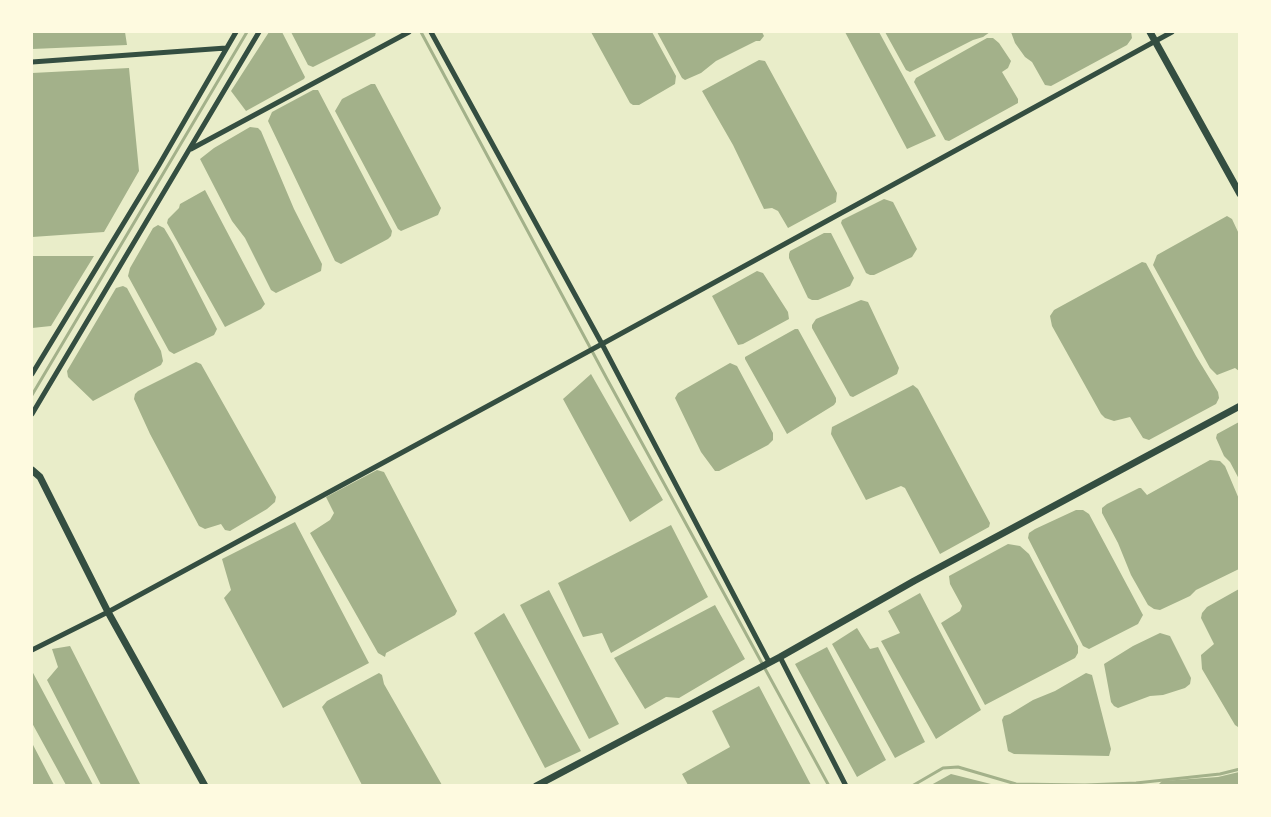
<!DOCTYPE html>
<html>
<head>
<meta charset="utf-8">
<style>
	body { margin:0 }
	#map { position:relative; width:1271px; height:817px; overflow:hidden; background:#e9edc9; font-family:"Fira Sans Condensed",sans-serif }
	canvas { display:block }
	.frame { position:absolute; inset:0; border:33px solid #fefae0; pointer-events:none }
</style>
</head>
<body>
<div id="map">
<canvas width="1271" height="817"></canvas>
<div class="frame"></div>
</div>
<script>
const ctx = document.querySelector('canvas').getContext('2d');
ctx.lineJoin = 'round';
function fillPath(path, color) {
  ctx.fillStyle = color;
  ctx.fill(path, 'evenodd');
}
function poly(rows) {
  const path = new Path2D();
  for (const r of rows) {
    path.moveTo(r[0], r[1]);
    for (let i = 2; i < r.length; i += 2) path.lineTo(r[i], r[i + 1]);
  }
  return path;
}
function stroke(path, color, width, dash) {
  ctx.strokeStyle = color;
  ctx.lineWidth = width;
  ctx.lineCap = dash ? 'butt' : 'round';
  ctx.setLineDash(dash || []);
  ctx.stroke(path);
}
fillPath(poly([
	[32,32,125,32,127,45,32,49],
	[269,32,282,32,305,77,304,79,246,111,231,91],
	[291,32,376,32,375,36,313,67,308,65],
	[591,32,652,32,676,76,675,84,639,105,633,105,630,103],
	[657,32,762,32,764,36,760,41,756,41,716,61,701,73,685,80,682,78],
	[845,32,879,32,936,136,907,149],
	[885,32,990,32,983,37,973,40,910,72,906,70],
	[1011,32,1131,32,1132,38,1127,45,1051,86,1045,85,1032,62,1025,57,1015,43],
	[987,38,993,38,999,43,1011,61,1008,68,1002,72,1018,99,1018,103,949,141,945,140,914,82,916,78],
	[759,60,765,61,837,193,836,202,788,228,778,211,772,208,764,209,733,145,702,91],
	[129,68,139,171,104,232,32,237,32,73],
	[371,84,375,84,441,208,438,215,401,231,398,229,335,111,342,99],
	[313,90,318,90,392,231,391,236,388,239,341,264,335,261,268,121,272,112],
	[250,127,258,128,261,131,294,209,322,264,321,271,276,293,271,290,245,238,232,221,200,159,214,148],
	[205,190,265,304,261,309,225,327,167,223,168,219,179,208,180,204],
	[884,199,893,202,917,249,912,257,874,275,870,275,866,273,841,223,842,220],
	[1227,216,1232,219,1239,234,1239,371,1235,368,1217,375,1210,368,1153,265,1157,255],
	[158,225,164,228,173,243,217,329,214,335,174,354,169,351,128,276,130,268,153,228],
	[824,233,831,233,854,278,850,286,818,300,812,300,808,298,789,258,789,254,790,251],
	[32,256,94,256,51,326,32,328],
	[1142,262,1146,263,1196,356,1218,392,1219,398,1216,404,1149,440,1143,438,1130,417,1114,421,1105,418,1101,414,1052,326,1050,316,1054,310],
	[757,271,763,273,788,312,789,319,743,344,738,345,712,296],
	[123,286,127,288,161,351,163,361,161,365,93,401,68,377,67,371,116,288],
	[861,300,868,302,899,368,897,374,853,397,850,396,812,328,812,325,816,319],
	[795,329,798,329,836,398,836,402,834,405,787,434,745,359,745,357],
	[196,362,201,364,276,497,275,502,267,509,230,531,225,530,221,524,205,529,199,526,150,434,134,399,135,394,138,391],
	[730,363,737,366,773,433,773,440,768,445,719,471,715,471,701,452,675,398,678,393],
	[591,374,663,500,630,522,563,399],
	[913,385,918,389,990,523,989,527,940,554,905,488,901,486,866,500,831,434,832,427,836,425],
	[1239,422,1239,479,1230,462,1224,456,1216,438,1217,434],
	[1210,460,1220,461,1225,466,1239,499,1239,569,1196,590,1190,596,1160,610,1154,609,1148,605,1131,575,1118,543,1102,513,1102,508,1107,504,1139,488,1141,488,1147,495],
	[377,470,384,472,457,611,455,615,386,653,385,657,378,653,310,533,330,520,334,513,326,497],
	[1076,510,1083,510,1089,514,1143,615,1138,624,1089,649,1083,646,1028,538,1029,533,1035,529],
	[295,522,369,663,283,708,224,598,231,590,222,559],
	[671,525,708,597,611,653,602,633,583,637,558,583],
	[1008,544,1020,546,1029,554,1078,646,1078,653,1075,658,985,705,941,623,960,611,962,606,950,584,949,576],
	[1239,589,1240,727,1238,727,1235,725,1202,669,1201,655,1214,644,1201,618,1202,613,1207,607],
	[549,590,619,724,589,739,520,605],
	[920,593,981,710,936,739,881,641,900,633,888,611],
	[715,605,745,659,679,698,666,697,645,709,614,658],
	[504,613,581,751,545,768,474,633],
	[857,628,870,649,878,647,925,742,895,758,832,644],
	[1160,633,1170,636,1191,678,1190,684,1185,688,1163,695,1150,696,1118,708,1114,706,1111,702,1104,664,1133,646],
	[70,646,140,784,138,785,101,785,47,680,58,667,52,649],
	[827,647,886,760,857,777,795,664],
	[32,671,93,785,66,785,32,723],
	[379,673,382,675,384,684,442,785,362,785,322,707,327,701],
	[1086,673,1092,675,1111,749,1109,756,1014,754,1008,751,1002,720,1004,716,1010,714,1033,700,1055,691],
	[759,686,811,785,688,785,682,774,730,747,712,711],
	[32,743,54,785,32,785],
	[1239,772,1239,785,1158,785,1162,781,1218,777],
	[951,774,995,785,931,785]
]), '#a3b18a');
stroke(poly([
	[421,32,607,379,829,786],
	[32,395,247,32],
	[912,786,943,768,958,767,1016,784,1085,785,1136,783,1220,774,1240,769]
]), '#a3b18a', 3);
stroke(poly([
	[431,32,602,344,769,662],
	[32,62,226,48],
	[191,149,409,32],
	[32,374,159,165,236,32],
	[32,414,259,32],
	[32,650,108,612,602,344,1172,32],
	[780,657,846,786]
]), '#344e41', 5);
stroke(poly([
	[1150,32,1240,194],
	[32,470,40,477,108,612,205,786],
	[536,786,780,657,914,581,1240,406]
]), '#344e41', 7);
</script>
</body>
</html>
